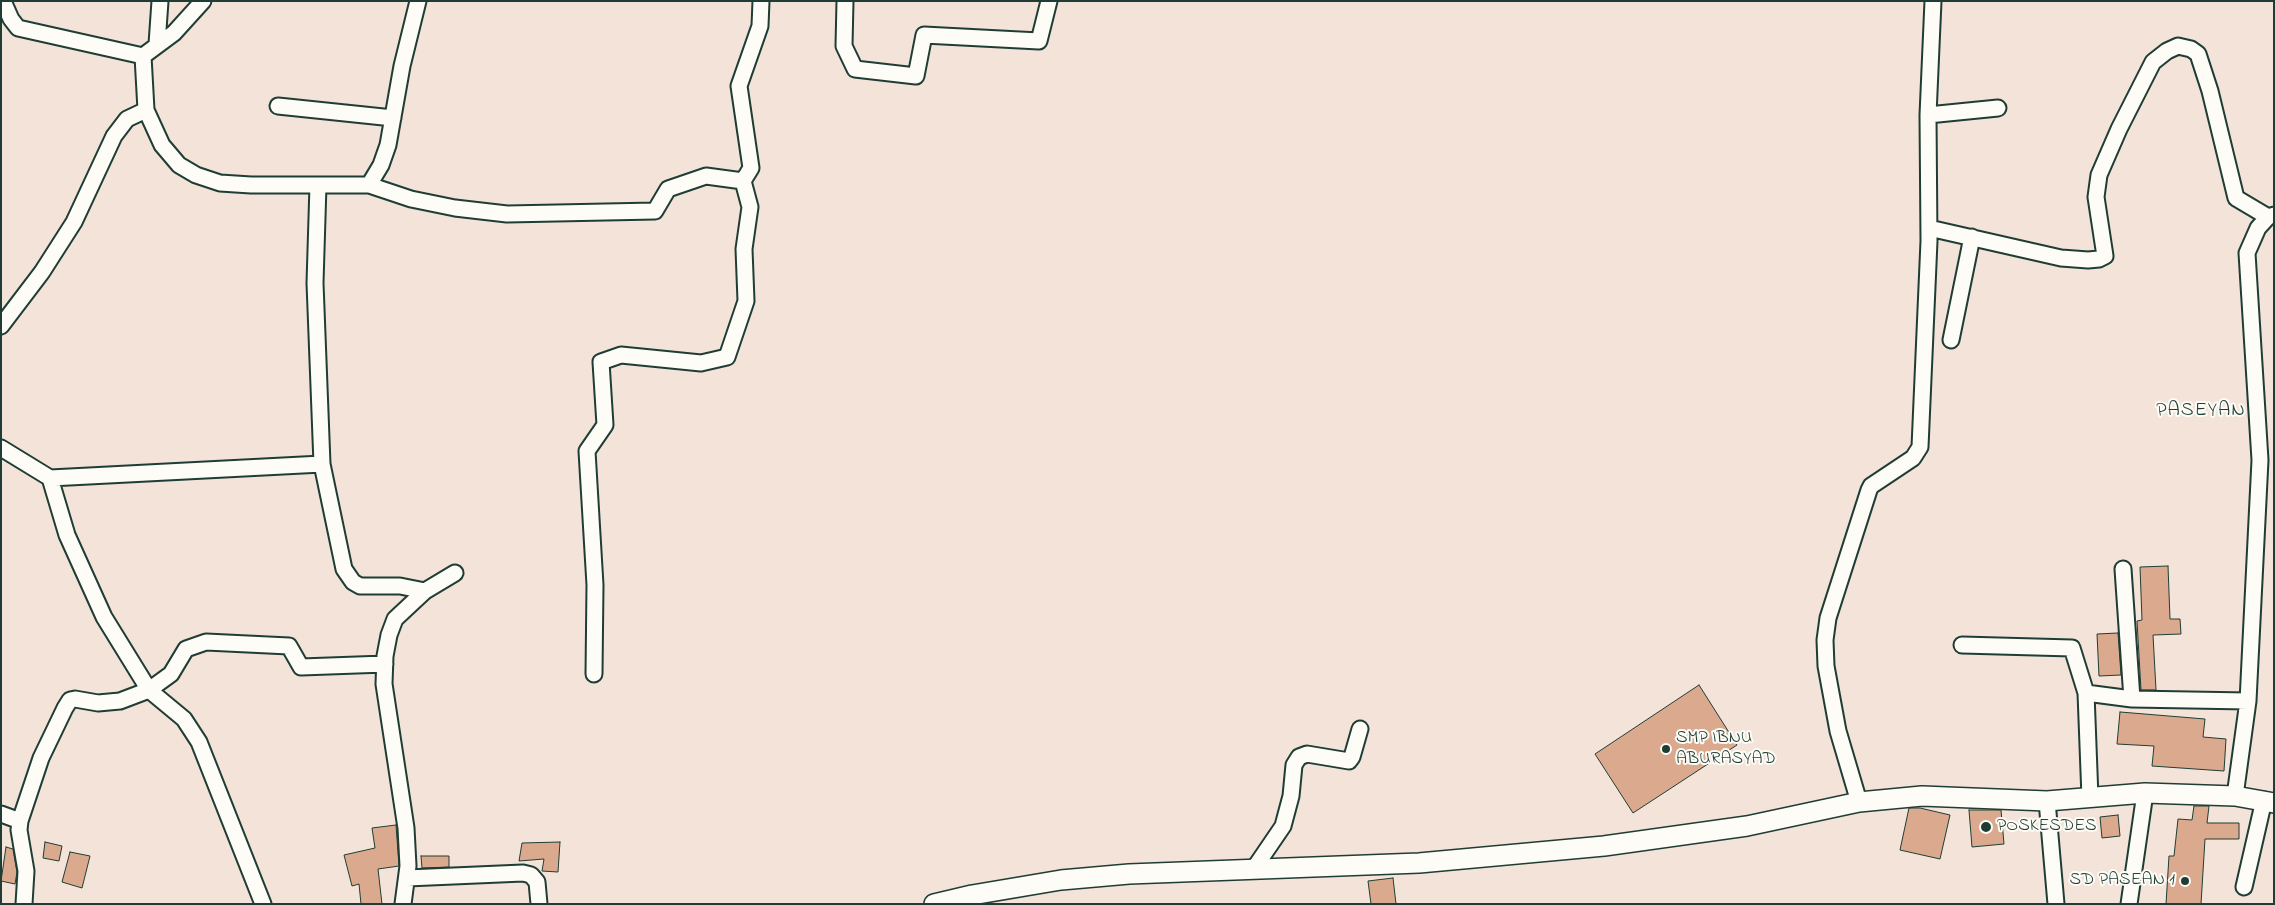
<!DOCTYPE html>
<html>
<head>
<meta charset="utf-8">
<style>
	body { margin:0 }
	#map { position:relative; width:2275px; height:905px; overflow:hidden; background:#f3e3d8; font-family:"Indie Flower",sans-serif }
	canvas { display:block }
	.frame { position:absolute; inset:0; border:2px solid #1f3d34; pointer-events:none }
</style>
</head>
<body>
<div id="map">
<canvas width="2275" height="905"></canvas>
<div class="frame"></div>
</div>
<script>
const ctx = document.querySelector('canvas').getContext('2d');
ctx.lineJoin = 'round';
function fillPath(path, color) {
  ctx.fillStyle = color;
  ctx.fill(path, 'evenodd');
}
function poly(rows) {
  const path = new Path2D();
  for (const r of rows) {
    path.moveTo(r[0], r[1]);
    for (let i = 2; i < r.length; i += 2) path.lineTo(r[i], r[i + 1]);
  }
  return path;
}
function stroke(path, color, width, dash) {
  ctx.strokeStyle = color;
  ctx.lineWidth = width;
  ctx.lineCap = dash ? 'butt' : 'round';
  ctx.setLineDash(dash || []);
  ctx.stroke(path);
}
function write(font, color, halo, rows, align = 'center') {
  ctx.font = font + ' "Indie Flower",sans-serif';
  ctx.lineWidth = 4;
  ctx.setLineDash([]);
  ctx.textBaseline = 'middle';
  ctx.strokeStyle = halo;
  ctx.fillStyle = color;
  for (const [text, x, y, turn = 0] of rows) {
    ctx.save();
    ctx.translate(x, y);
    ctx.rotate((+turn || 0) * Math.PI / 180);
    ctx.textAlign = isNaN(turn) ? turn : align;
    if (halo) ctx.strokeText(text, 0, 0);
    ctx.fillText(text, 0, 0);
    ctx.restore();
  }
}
const building = poly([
	[2168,566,2170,619,2180,619,2181,634,2153,635,2156,690,2141,690,2137,621,2142,620,2140,567,2168,566],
	[2118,633,2121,675,2099,676,2097,634,2118,633],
	[1699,685,1737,745,1633,813,1595,754,1699,685],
	[2120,712,2205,719,2203,737,2226,739,2224,771,2152,766,2154,746,2117,744,2120,712],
	[2194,806,2209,806,2207,823,2239,823,2239,839,2205,839,2201,904,2166,904,2169,856,2174,856,2178,819,2192,820,2194,806],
	[1909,808,1920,808,1950,815,1940,859,1900,850,1909,808],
	[1969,810,2001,810,2004,844,1972,847,1969,810],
	[2118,815,2120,836,2102,838,2100,817,2118,815],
	[396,825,399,866,378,869,382,904,361,904,359,884,352,886,344,855,375,848,372,828,396,825],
	[45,842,62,846,59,861,43,858,45,842],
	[560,842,558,872,542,871,544,859,519,861,522,843,560,842],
	[6,847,13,849,17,872,15,884,1,881,6,847],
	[70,852,90,856,82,888,62,882,70,852],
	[421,856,449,856,449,867,422,868,421,856],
	[1393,878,1396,904,1371,904,1368,881,1393,878]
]);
fillPath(building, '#dbaa8e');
stroke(building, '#1f3d34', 1);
const minor = poly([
	[3,1,11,19,18,28,143,56,146,110,162,145,179,165,196,175,220,183,251,185,369,185,381,165,388,145,402,66,418,1],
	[845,1,844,46,855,69,916,76,924,35,1039,41,1049,1],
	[157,44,160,1],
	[143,56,174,33,203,1],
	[278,106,393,118],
	[1928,115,1998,108],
	[318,185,315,283,322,464,344,569,353,582,360,586,400,586,425,591],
	[369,185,411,199,455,208,507,214,655,211,668,189,706,176,743,181,751,168,739,86,760,26,761,1],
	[1929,228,2061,258,2088,260,2099,259,2105,256,2096,197,2099,175,2119,129,2153,62,2167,51,2178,46,2191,49,2198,54,2210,91,2236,198,2268,217],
	[1,326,42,272,74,222,114,136,127,119,146,110],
	[1951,340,1972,237],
	[1,448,50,478,67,535,104,617,149,690,120,701,98,703,75,699,70,700,65,708,41,758,20,821,19,830,26,871,24,904],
	[50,478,322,464],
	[2123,569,2132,699],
	[1962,645,2072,648,2086,693,2090,798],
	[594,674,595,585,587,451,605,425,601,362,621,355,701,363,727,357,746,301,744,249,750,207,743,181],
	[2086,693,2132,699,2248,701],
	[2235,796,2248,701,2260,460,2247,253,2258,228,2268,217,2274,215],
	[2047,801,2056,904],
	[1859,802,1838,731,1826,666,1825,640,1828,618,1869,490,1871,486,1913,458,1920,447,1929,241,1928,115,1933,1],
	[1,814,20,821],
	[1253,870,1283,826,1291,796,1294,765,1299,757,1307,754,1349,761,1352,757,1360,729],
	[407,878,523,873,531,875,537,882,539,904],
	[2244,887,2264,800],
	[263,904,199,742,184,719,149,690,171,674,186,649,206,642,289,646,301,667,385,664],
	[403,904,408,866,406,828,384,684,385,656,389,635,395,619,425,591,455,573],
	[2129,904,2145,793]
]);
const tertiary = poly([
	[934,904,972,895,1061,880,1129,874,1419,863,1604,846,1747,826,1859,802,1922,796,2047,801,2145,793,2235,796,2274,803]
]);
stroke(minor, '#1f3d34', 19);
stroke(tertiary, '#1f3d34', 22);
stroke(minor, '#fdfcf7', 15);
stroke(tertiary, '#fdfcf7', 19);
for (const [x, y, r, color] of [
	[1666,749,5,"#1f3d34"],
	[1986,827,6,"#1f3d34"],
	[2185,881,5,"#1f3d34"]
]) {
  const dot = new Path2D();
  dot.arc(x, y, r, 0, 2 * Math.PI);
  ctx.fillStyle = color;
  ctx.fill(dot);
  stroke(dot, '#fdfcf7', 2);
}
write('18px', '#1f3d34', '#fdfcf7', [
	["SMP IBNU",1676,739],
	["ABURASYAD",1676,760],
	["POSKESDES",1997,827],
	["SD PASEAN 1",2175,881,"right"]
], 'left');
ctx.letterSpacing = '1px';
write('20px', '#1f3d34', '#fdfcf7', [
	["PASEYAN",2201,412]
]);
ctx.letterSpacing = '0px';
</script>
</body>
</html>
